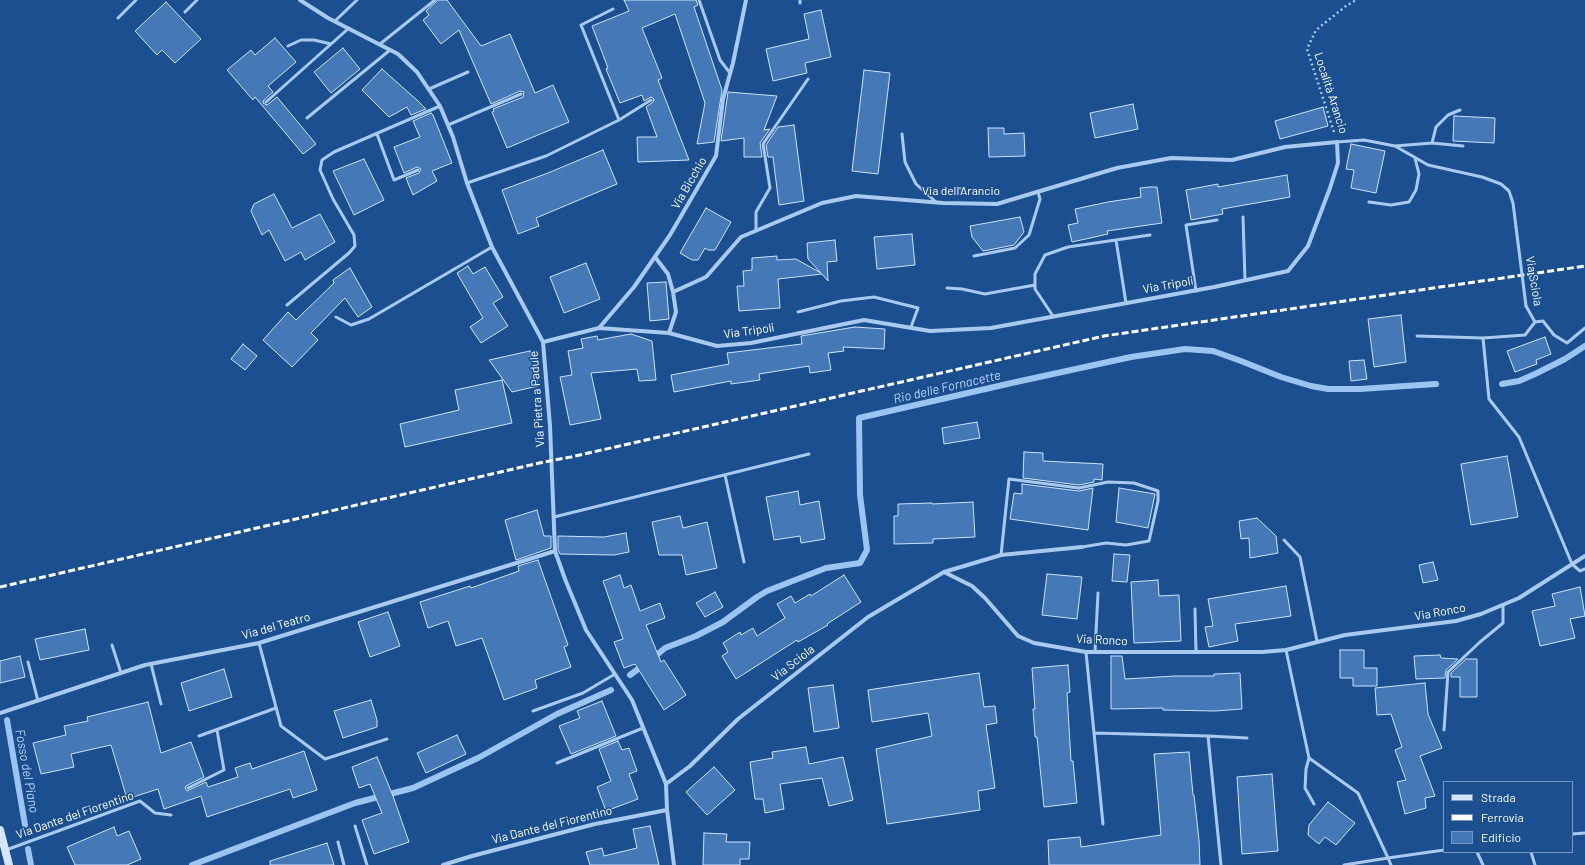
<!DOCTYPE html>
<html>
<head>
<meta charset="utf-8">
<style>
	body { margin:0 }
	#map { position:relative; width:1585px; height:865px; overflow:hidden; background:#1b4f8f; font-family:Barlow,sans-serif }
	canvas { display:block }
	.legend { position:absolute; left:1443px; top:781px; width:130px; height:72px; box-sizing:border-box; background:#1b4f8f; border:1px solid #7695bc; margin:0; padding:5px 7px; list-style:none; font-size:12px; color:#fff }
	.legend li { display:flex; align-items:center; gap:8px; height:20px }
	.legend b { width:20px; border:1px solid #7695bc }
</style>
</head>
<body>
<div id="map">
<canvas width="1585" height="865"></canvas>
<ul class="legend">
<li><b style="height:5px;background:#d6e6fa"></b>Strada</li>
<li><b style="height:5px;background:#fff"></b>Ferrovia</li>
<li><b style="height:11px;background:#4478b7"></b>Edificio</li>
</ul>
</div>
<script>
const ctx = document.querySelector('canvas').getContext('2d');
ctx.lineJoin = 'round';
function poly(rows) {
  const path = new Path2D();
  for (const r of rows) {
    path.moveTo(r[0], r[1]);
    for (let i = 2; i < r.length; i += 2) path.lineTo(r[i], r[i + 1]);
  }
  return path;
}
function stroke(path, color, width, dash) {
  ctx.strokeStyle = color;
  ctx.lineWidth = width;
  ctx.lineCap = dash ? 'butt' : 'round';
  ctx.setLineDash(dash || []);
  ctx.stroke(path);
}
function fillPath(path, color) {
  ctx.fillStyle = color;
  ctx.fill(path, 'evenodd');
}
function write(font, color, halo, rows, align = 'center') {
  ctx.font = font + ' Barlow,sans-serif';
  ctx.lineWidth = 3;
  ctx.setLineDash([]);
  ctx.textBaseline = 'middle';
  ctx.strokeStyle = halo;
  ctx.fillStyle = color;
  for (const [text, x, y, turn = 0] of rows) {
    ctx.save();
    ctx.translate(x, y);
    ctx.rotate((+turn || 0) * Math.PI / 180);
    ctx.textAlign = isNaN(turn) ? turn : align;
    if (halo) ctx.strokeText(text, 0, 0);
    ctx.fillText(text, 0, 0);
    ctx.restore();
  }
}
stroke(poly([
	[1502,384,1519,381,1535,374,1565,359,1585,346],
	[652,659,665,648,696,636,723,622,757,597,767,591,826,568,860,563,867,550,860,495,859,418,1016,382,1131,357,1185,349,1213,351,1241,361,1281,377,1311,386,1328,389,1360,389,1436,384],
	[630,675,645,664],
	[7,720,25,825],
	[28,849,31,865],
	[192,865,355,803,413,788,478,758,557,714,611,690]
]), '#9cc4f0', 6);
const building = poly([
	[438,0,447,0,481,46,510,34,535,93,553,85,569,122,507,148,492,112,494,111,493,109,523,97,524,92,520,91,491,104,459,30,441,44,423,20,429,15,426,11,438,0],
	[624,0,696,0,698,5,694,7,722,90,714,142,697,144,705,103,675,14,642,28,662,78,658,80,689,160,638,162,637,137,657,137,646,107,653,102,654,99,651,97,644,101,642,95,620,103,606,69,608,68,592,26,629,11,624,0],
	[166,2,201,39,175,63,162,50,157,55,135,31,166,2],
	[821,10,831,57,805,63,807,73,773,81,766,49,809,39,804,14,821,10],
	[275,38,296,62,268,86,273,92,264,100,263,103,267,105,277,97,316,144,303,154,255,97,253,100,227,70,251,50,255,55,275,38],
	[343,48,360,69,331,93,314,72,343,48],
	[382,69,418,101,426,109,411,115,407,107,389,117,362,90,382,69],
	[864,70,890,73,878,174,852,171,864,70],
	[728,92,777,96,764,130,770,129,760,143,762,157,744,157,744,138,721,141,728,92],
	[1133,104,1138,129,1095,138,1090,113,1133,104],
	[1323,107,1328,126,1280,139,1275,121,1323,107],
	[431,113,433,115,452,163,432,171,437,181,413,195,406,178,419,173,421,169,417,167,404,173,394,147,420,137,413,121,431,113],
	[1454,116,1495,118,1494,143,1453,141,1454,116],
	[794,125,804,201,779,205,773,157,768,157,766,145,778,127,794,125],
	[988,128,1004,128,1004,134,1024,133,1025,156,989,157,988,128],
	[1351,144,1385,151,1376,193,1351,188,1354,170,1346,169,1351,144],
	[603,150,617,184,536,218,539,226,518,234,502,190,548,173,603,150],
	[364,159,384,200,354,215,333,171,364,159],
	[1287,175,1290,197,1222,209,1223,214,1191,220,1186,190,1218,184,1218,187,1287,175],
	[1150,187,1157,187,1162,223,1107,231,1108,234,1072,242,1068,225,1078,223,1075,209,1108,202,1141,197,1140,188,1150,187],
	[274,194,292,228,320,214,335,242,305,260,301,252,285,261,269,230,262,235,251,211,254,204,274,194],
	[706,208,731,222,715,250,708,250,705,248,698,260,692,260,680,253,706,208],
	[1020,217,1024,232,1014,245,983,251,972,237,970,226,1020,217],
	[912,234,915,265,877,269,874,237,912,234],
	[835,240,837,261,827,262,828,281,822,274,778,279,780,308,739,311,737,286,744,286,743,271,752,270,752,258,777,256,777,260,796,259,821,273,808,259,807,243,835,240],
	[586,263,600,299,564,313,550,277,586,263],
	[468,266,473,274,485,267,503,297,493,303,508,326,481,343,470,327,483,318,457,273,468,266],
	[350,268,372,307,358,317,345,298,311,333,318,340,292,367,263,340,288,312,296,320,334,283,333,280,350,268],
	[666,282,669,319,650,321,647,283,666,282],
	[1401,315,1406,362,1374,367,1368,319,1401,315],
	[855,327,885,329,884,349,843,347,844,351,828,353,831,370,810,373,809,366,759,374,760,380,731,384,731,381,674,392,671,375,729,364,727,353,802,344,801,336,855,327],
	[631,334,652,341,656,380,639,381,637,369,591,373,601,419,570,425,560,377,572,375,568,351,583,348,581,339,597,336,598,340,631,334],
	[1545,337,1551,354,1536,360,1537,364,1515,372,1507,351,1545,337],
	[243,344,257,356,245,370,231,359,243,344],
	[530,351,538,386,512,392,489,360,530,351],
	[1364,360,1367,379,1351,381,1349,361,1364,360],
	[502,380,512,423,405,447,400,424,459,410,455,390,502,380],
	[977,422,980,438,944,444,942,428,977,422],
	[1024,452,1043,453,1043,461,1103,464,1102,480,1094,479,1094,482,1079,485,1023,478,1024,452],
	[1507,456,1518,517,1471,525,1461,464,1507,456],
	[1022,484,1079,491,1093,488,1088,530,1010,519,1014,493,1022,494,1022,484],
	[1119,488,1155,494,1148,528,1116,522,1119,488],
	[798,491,800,505,819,501,825,539,801,543,800,536,774,540,766,497,798,491],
	[973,502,975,537,933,539,933,543,894,544,894,516,898,516,898,504,932,503,932,504,973,502],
	[537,510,544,536,551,536,551,548,516,560,505,520,537,510],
	[680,516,683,528,707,522,717,568,686,575,682,555,659,555,652,522,680,516],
	[1257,518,1276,536,1278,553,1250,558,1249,538,1241,539,1239,521,1257,518],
	[626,533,629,552,614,555,560,554,558,550,558,536,604,537,626,533],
	[1114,554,1130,555,1127,582,1112,581,1114,554],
	[538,560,568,645,564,647,571,667,535,680,537,688,504,700,482,638,456,646,448,621,428,628,420,602,470,586,471,588,519,571,518,566,538,560],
	[1433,562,1438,580,1423,583,1419,565,1433,562],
	[1047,574,1082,577,1077,619,1042,615,1047,574],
	[620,575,624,588,631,585,640,611,660,603,665,618,646,625,661,662,664,660,686,695,664,710,635,664,624,668,614,642,623,639,603,581,620,575],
	[844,575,861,602,827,624,828,625,798,642,797,640,736,679,722,656,728,652,723,643,740,632,741,635,753,628,757,636,785,618,777,604,791,596,795,603,810,594,811,596,844,575],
	[1158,580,1159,596,1179,595,1181,641,1134,643,1131,582,1158,580],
	[1286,586,1291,616,1235,624,1238,641,1209,647,1205,627,1213,626,1208,599,1286,586],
	[1580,587,1585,616,1570,619,1575,638,1540,646,1532,611,1555,606,1552,594,1580,587],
	[715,592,723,607,705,617,696,603,715,592],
	[388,612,400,646,370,657,358,622,388,612],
	[85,629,89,650,40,660,35,639,85,629],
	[1340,650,1364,650,1364,668,1377,668,1377,686,1353,686,1353,678,1340,678,1340,650],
	[1440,655,1441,658,1458,659,1446,670,1445,678,1416,679,1414,656,1440,655],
	[20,656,25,677,0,683,0,661,20,656],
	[1111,656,1122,656,1125,679,1175,676,1214,676,1214,674,1240,673,1242,709,1215,711,1163,710,1163,708,1111,709,1111,656],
	[1466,659,1477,659,1477,697,1460,697,1460,677,1451,677,1451,673,1466,659],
	[1068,665,1070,692,1067,693,1071,761,1073,761,1077,803,1044,807,1037,737,1035,737,1033,709,1035,709,1032,668,1068,665],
	[224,669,232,697,189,711,181,683,224,669],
	[979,673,984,707,995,706,997,723,986,725,995,788,978,791,980,810,887,824,876,749,932,736,928,713,872,722,868,690,979,673],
	[1425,683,1428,714,1442,748,1420,756,1435,796,1425,798,1426,808,1405,814,1397,782,1406,780,1395,750,1402,747,1391,714,1377,715,1375,688,1425,683],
	[833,685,839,728,814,732,808,688,833,685],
	[371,700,377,720,377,727,343,738,334,711,371,700],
	[602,701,616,736,571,754,559,726,580,718,577,711,602,701],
	[148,702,161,753,191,742,204,777,186,786,185,788,187,791,206,782,208,787,238,777,235,768,250,763,252,769,304,751,317,790,293,798,290,789,207,817,201,796,164,809,158,789,127,799,111,745,71,754,74,767,41,774,33,743,66,735,64,726,88,721,87,717,148,702],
	[457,735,466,754,426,773,417,753,457,735],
	[618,741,622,750,629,748,637,771,629,774,638,799,606,811,597,787,611,781,599,749,618,741],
	[806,747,809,764,843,757,853,800,829,806,822,778,780,784,784,809,765,813,763,799,755,799,750,762,773,758,772,752,806,747],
	[1189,752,1193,795,1194,795,1199,840,1200,865,1049,865,1048,840,1080,837,1081,847,1161,835,1154,754,1189,752],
	[377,757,393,796,409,842,374,854,362,820,382,813,370,784,359,788,352,767,377,757],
	[714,767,735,790,707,815,686,792,714,767],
	[1272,774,1278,851,1242,854,1237,777,1272,774],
	[1328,802,1355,823,1336,845,1325,837,1319,844,1308,835,1309,825,1328,802],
	[650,826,659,865,590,865,586,852,602,848,604,856,637,848,633,829,650,826],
	[114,827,117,836,129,831,141,859,127,865,75,865,67,847,114,827],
	[704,833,727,834,726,842,750,842,749,859,740,859,740,865,703,865,704,833],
	[327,843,334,865,270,865,270,861,327,843]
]);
fillPath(building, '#4478b7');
stroke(building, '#cfe3fa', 1);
stroke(poly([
	[1334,132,1307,49,1316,30,1346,6,1356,0]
]), '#a9c9ee', 2.5, [2, 3]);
stroke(poly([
	[699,0,720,60,730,73],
	[800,0,800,3],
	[613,9,581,25,619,120],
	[185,12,197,0],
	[118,18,136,0],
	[335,21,357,0],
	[380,44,435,0],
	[288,46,301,40,314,40,331,44],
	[429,89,468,72],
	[266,102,349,28],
	[307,118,390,50],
	[448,125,521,94],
	[377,134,394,180,418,170],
	[902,134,905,162,916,184,936,202],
	[1337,142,1364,140,1395,146,1428,165,1482,177,1501,184,1509,191,1513,203,1516,227],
	[1432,143,1463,146],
	[1395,146,1432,143,1436,127,1448,115,1460,110],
	[467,183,546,156,619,120,651,100],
	[1369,202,1391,205,1409,202,1416,190,1419,174,1415,158],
	[1243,217,1245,280],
	[756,230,756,212,770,188,763,144,808,79],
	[1116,240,1126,303],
	[974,256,1015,248,1029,235,1040,199,1038,192],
	[947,288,962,289,985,294,1035,285],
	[1196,291,1186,225,1217,220],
	[287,305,349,253,355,246,354,235,333,199,320,170,322,160,334,152,440,106],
	[1526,306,1535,322,1525,335,1483,338,1489,399,1519,437,1572,564,1580,571,1585,569],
	[798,312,841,301,874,297,918,308,911,327],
	[1053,316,1035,289,1035,274,1045,255,1068,247,1150,235],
	[336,317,351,325,369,319,492,247],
	[1535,322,1543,321,1554,335,1567,343,1585,328],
	[1417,336,1483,338],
	[725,475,744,562],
	[554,517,809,454],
	[1284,540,1300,557,1317,641],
	[1001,555,1009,479,1079,488,1108,482,1134,483,1158,491,1158,501,1149,541,1126,545,1106,543,1082,547],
	[1195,609,1196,652],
	[259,643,281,726,325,759,387,739],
	[112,645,121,673],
	[1286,650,1309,758,1358,793,1388,858,1444,850],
	[1086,652,1094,733,1208,736,1221,865],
	[1095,652,1098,593],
	[28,662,38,701],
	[151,664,161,704],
	[533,711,583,693,615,674],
	[1444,730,1448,672,1480,642,1503,623,1503,606],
	[1094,733,1103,824],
	[199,736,276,708],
	[1208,736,1247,738],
	[1309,758,1306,769,1305,788,1314,804],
	[557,763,643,728],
	[188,788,224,770,217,730],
	[355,826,367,865],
	[1572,834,1585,833],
	[338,842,344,865],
	[6,850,140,801,155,813,171,815],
	[1477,852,1483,865],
	[1531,852,1535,865],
	[1344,865,1388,858,1391,865]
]), '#a9c9ee', 3);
stroke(poly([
	[300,0,328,18,398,54,417,72,440,106,453,137,467,183,492,247,543,342,550,426,555,551,565,579,586,630,632,700,666,784,667,810,674,865],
	[655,257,668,274,673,292],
	[599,328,634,287,670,235,716,156,723,99,733,63,746,0],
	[543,342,599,328,669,333,717,346,751,343,864,320,930,331,991,328,1214,287,1288,271,1308,246,1330,188,1338,163,1337,142,1285,147,1232,160,1171,158,1117,168,997,204,943,203,856,196,822,203,741,237,706,277,673,292,676,312,669,333],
	[944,572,972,586,985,598,1018,636,1034,643,1086,652,1262,652,1286,650,1345,635,1456,621,1481,614,1519,598,1585,556],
	[0,713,145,665,259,643,555,551],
	[666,784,690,766,738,719,868,617,944,572,1001,555,1082,547],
	[443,865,472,856,595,824,667,810]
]), '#a9c9ee', 4);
stroke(poly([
	[0,830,9,865]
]), '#d6e6fa', 8);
stroke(poly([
	[0,587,544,462,571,457,1104,336,1585,266]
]), '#fff', 3, [7, 3]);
stroke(poly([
	[1516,227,1526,306]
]), '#a9c9ee', 3);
write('12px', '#fff', '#1b4f8f', [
	["Località Arancio",1331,93,72],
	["Via Bicchio",689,183,-60],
	["Via dell'Arancio",961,191],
	["Via Sciola",1534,281,80],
	["Via Tripoli",1168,285,-10],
	["Via Tripoli",749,331,-8],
	["Via Pietra a Padule",537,399,-94],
	["Via Ronco",1440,612,-10],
	["Via del Teatro",276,626,-16],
	["Via Ronco",1102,640,3],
	["Via Sciola",793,663,-38],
	["Via Dante del Fiorentino",75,815,-19],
	["Via Dante del Fiorentino",552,825,-14]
]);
write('italic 13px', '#b5d3f5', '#1b4f8f', [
	["Rio delle Fornacette",947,387,-13],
	["Fosso del Piano",27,771,80]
]);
</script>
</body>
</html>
